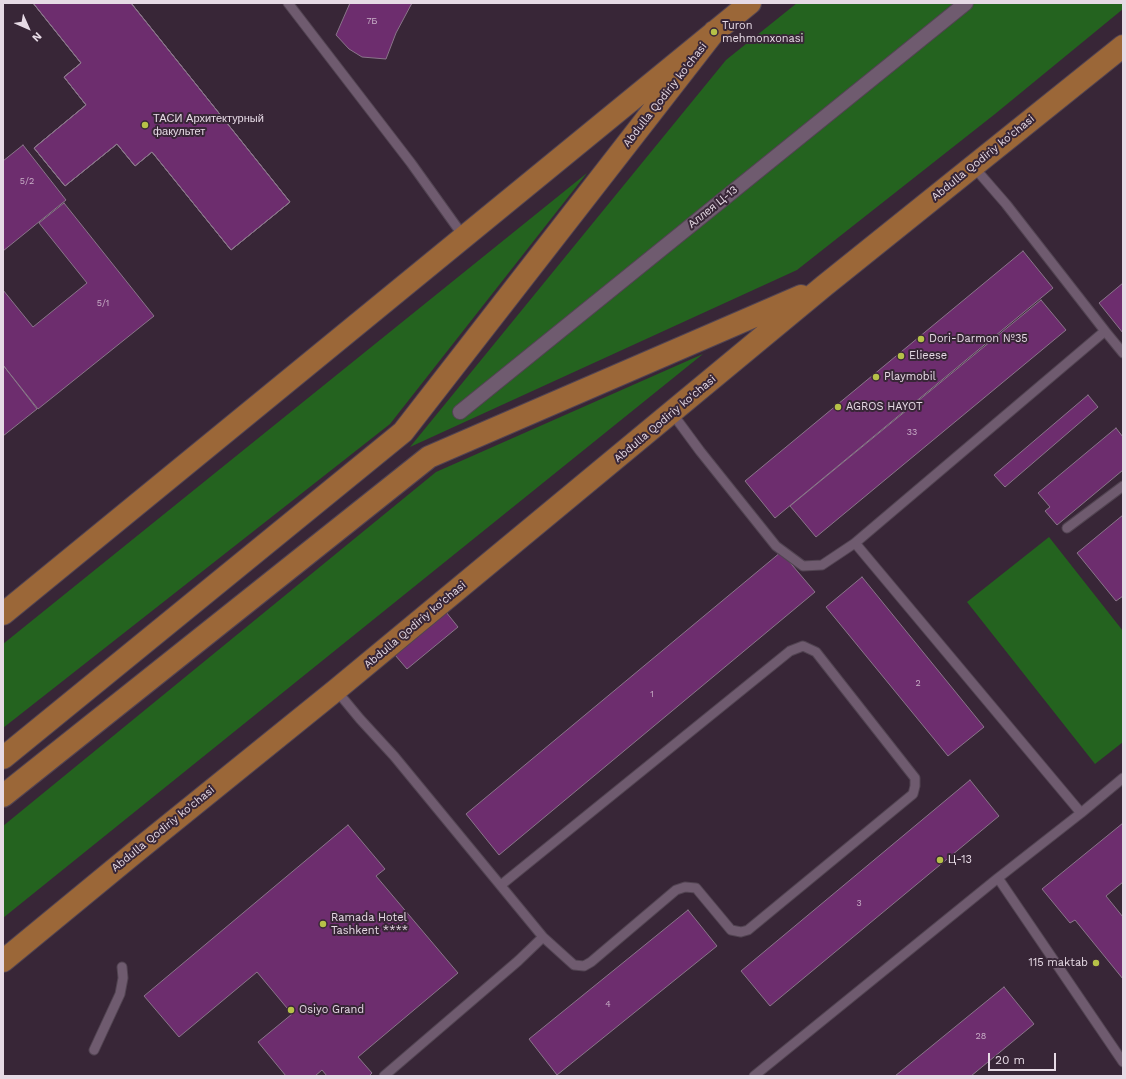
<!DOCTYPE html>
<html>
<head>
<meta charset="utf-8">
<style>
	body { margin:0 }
	#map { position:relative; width:1126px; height:1079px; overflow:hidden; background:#382637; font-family:"Work Sans",sans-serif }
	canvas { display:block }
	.frame { position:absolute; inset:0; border:4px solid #e6dae5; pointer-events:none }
	.north { position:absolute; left:8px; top:8px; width:40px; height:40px; -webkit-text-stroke:3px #382637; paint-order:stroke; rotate:135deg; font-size:11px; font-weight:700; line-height:16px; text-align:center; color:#e6dae5 }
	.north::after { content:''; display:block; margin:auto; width:14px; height:18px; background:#e6dae5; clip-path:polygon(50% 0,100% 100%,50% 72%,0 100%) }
	.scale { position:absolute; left:988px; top:1053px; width:68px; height:18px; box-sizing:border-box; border:2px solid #e6dae5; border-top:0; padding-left:5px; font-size:12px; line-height:14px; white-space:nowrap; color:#e6dae5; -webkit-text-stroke:3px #382637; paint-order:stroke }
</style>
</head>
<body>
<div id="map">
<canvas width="1126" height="1079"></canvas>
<div class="frame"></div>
<div class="north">N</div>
<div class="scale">20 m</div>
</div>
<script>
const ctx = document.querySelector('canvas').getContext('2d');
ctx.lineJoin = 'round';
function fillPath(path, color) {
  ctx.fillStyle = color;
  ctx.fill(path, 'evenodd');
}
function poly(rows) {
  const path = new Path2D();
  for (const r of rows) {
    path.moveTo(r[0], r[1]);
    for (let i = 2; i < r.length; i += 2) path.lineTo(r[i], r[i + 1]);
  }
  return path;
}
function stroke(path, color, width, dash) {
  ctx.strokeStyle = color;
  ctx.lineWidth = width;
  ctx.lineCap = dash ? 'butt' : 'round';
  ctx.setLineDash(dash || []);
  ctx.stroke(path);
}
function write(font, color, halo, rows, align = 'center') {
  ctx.font = font + ' "Work Sans",sans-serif';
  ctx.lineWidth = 4;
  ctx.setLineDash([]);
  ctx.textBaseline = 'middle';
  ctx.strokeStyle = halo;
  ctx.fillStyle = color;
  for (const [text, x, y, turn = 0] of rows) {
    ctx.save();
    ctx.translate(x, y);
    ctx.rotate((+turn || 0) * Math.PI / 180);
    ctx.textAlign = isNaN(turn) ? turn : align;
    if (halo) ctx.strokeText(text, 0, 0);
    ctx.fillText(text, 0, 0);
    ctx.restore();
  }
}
fillPath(poly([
	[797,3,1123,3,1123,9,995,114,797,270,410,447,726,60],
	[587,173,390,424,3,728,3,644],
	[703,354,3,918,3,826,436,472],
	[1049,537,1123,631,1123,742,1095,764,967,602]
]), '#24631f');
const building = poly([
	[33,3,131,3,290,202,231,250,152,152,135,166,117,144,65,186,34,148,86,105,64,77,81,63,33,3],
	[33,3,131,3,290,202,231,250,152,152,135,166,117,144,65,186,34,148,86,105,64,77,81,63,33,3],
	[33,3,131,3,290,202,231,250,152,152,135,166,117,144,65,186,34,148,86,105,64,77,81,63,33,3],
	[350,3,412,3,396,33,386,59,362,57,349,49,336,35,350,3],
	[23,145,66,200,3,251,3,161,23,145],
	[64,203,154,316,38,409,3,365,3,290,33,327,87,283,39,223,64,203],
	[1023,251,1053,288,775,518,745,481,1023,251],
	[1123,283,1123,333,1099,303,1123,283],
	[1041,300,1066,330,816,537,790,506,1041,300],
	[3,365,37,409,3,436,3,365],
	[1088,395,1098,407,1005,487,994,475,1088,395],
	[1116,428,1123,437,1123,470,1057,525,1045,511,1050,507,1038,493,1116,428],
	[1123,515,1123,596,1116,601,1077,553,1123,515],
	[781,552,815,592,499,855,466,814,781,552],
	[862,577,984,727,948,756,826,607,862,577],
	[446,612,458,627,407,669,395,655,446,612],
	[970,780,999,816,770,1006,741,971,970,780],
	[1123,823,1123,882,1106,896,1123,917,1123,979,1075,920,1070,923,1042,889,1123,823],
	[348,825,385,869,376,876,458,973,358,1057,372,1073,369,1076,327,1076,322,1070,315,1076,286,1076,258,1042,292,1014,257,972,179,1037,144,996,348,825],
	[688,910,717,946,557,1075,529,1039,688,910],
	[1004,987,1034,1024,971,1076,895,1076,1004,987]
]);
fillPath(building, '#6d2d6e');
stroke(building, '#8a758a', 1);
const service = poly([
	[288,3,411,163,464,237],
	[1105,331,1123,353],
	[672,413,700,451,776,546,803,566,822,565,855,543,1081,813,998,878,1123,1062],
	[1067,528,1123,486],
	[855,543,1105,331,1006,204,973,166],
	[336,690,360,719,394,756,543,937,518,961,384,1076],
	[1081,813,1123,778],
	[501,885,790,651,803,646,816,652,915,778,915,786,913,794,748,930,741,932,731,930,696,888,685,887,676,890,591,962,584,966,574,965,543,937],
	[94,1050,120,994,123,978,122,967],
	[754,1076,998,878]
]);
const pedestrian = poly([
	[460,412,966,3]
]);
const primary = poly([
	[3,614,750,3],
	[3,758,403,432,714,32],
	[3,796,429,457,801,296],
	[3,961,133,854,336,690,824,286,1123,46]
]);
stroke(service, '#524452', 11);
stroke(pedestrian, '#524452', 16);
stroke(primary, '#524452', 24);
stroke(service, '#6f5b6f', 9);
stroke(pedestrian, '#6f5b6f', 14);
stroke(primary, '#9b6738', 22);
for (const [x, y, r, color] of [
	[714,32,4,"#b6c148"],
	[145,125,4,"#b6c148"],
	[921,339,4,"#b6c148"],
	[901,356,4,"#b6c148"],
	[876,377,4,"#b6c148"],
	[838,407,4,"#b6c148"],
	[940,860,4,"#b6c148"],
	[323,924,4,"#b6c148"],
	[1096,963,4,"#b6c148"],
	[291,1010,4,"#b6c148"]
]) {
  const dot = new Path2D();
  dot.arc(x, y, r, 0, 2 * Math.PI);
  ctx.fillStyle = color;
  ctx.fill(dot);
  stroke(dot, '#382637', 1.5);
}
write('9px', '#c8afc7', null, [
	["7Б",372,21],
	["5/2",27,181],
	["5/1",103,303],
	["33",912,432],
	["2",918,683],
	["1",652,694],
	["3",859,903],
	["4",608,1004],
	["28",981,1036]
]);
write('11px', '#e6dae5', '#382637', [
	["Turon",722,26],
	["mehmonxonasi",722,39],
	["ТАСИ Архитектурный",153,119],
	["факультет",153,132],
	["Dori-Darmon №35",929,339],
	["Elieese",909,356],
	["Playmobil",884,377],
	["AGROS HAYOT",846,407],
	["Ц-13",948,860],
	["Ramada Hotel",331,918],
	["Tashkent ****",331,931],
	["115 maktab",1088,963,"right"],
	["Osiyo Grand",299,1010]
], 'left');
write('11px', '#e6dae5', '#382637', [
	["Abdulla Qodiriy ko'chasi",665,95,-52],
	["Abdulla Qodiriy ko'chasi",983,158,-39],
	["Аллея Ц-13",713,207,-39],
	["Abdulla Qodiriy ko'chasi",665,419,-40],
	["Abdulla Qodiriy ko'chasi",415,625,-40],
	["Abdulla Qodiriy ko'chasi",163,829,-39]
]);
</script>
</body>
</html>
